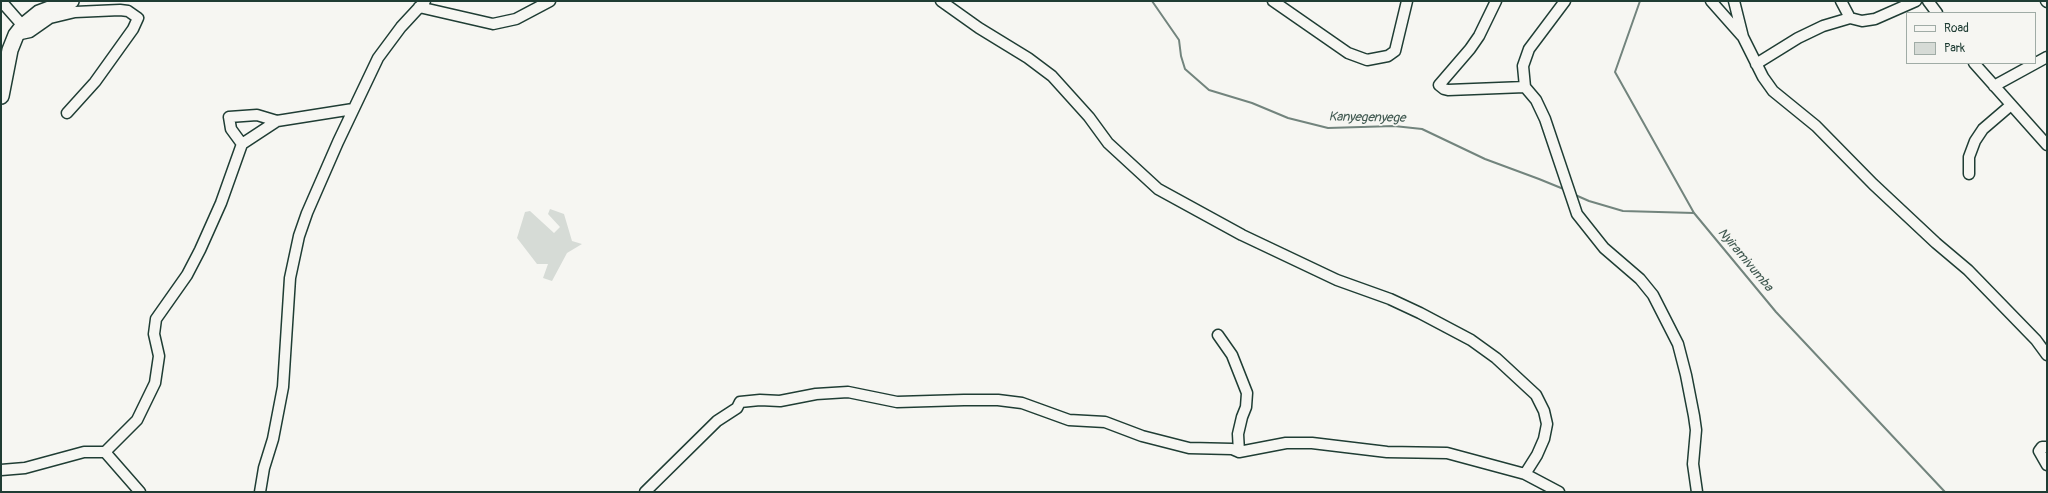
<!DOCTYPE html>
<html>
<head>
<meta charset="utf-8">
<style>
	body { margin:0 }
	#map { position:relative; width:2048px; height:493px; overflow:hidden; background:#f6f6f2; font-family:Pangolin,sans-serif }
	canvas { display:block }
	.frame { position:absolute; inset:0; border:2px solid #1f3d34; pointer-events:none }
	.legend { position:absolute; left:1906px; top:12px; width:130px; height:52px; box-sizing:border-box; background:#f6f6f2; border:1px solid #a0aca6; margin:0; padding:5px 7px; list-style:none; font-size:12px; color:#1f3d34 }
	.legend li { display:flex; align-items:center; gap:8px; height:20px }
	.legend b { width:20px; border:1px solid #a0aca6 }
</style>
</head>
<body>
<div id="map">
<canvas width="2048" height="493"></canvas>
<div class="frame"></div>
<ul class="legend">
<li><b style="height:5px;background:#f6f6f2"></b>Road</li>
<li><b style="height:11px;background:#d6dbd6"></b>Park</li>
</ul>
</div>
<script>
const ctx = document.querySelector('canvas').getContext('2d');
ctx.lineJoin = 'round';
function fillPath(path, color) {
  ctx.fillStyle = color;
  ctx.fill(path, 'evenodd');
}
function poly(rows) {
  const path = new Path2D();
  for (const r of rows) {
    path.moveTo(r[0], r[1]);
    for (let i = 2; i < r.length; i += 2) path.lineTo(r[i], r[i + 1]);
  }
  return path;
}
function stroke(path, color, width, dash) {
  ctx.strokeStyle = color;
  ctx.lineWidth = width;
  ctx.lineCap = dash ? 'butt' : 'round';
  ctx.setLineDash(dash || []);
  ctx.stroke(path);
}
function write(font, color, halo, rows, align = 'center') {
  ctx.font = font + ' Pangolin,sans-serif';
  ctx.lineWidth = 3.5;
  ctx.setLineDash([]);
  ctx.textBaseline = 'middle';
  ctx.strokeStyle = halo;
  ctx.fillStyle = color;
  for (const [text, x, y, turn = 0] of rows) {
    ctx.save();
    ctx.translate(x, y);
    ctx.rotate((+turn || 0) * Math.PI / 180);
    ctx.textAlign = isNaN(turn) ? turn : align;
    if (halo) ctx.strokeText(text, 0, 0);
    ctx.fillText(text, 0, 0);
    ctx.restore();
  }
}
fillPath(poly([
	[550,209,564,214,572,241,582,244,567,253,552,281,543,278,548,264,537,264,517,238,525,212,530,211,554,233,560,227,548,214]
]), '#d6dbd6');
stroke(poly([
	[1152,1,1179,40,1181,56,1185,69,1209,90,1252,103,1288,118,1328,128,1394,126,1422,129,1485,159,1539,179,1566,190],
	[1640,1,1615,72,1694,213,1776,312,1945,492],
	[1573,194,1589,201,1623,211,1694,213]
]), '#72847d', 2);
const minor = poly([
	[1,1,23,26],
	[941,1,979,28,1028,58,1052,76,1089,117,1108,143,1158,189,1242,235,1337,280,1390,299,1420,313,1471,340,1496,358,1536,395,1544,411,1547,424,1544,439,1537,455,1525,474],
	[1273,1,1348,53,1367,60,1388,56,1395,51,1407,1],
	[1496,1,1479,36,1470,49,1439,85,1444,89,1448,90,1525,87],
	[1565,1,1529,49,1523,66,1525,87,1536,100,1545,119,1577,214,1604,248,1640,279,1653,295,1678,344,1686,375,1694,416,1696,430,1693,464,1697,492],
	[1711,1,1742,36],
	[1734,1,1743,37,1763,77,1773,91,1816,126,1873,184,1936,243,1968,270,2036,340,2047,355],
	[1841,1,1850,18],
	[1928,1,1937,13],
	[2046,1,2047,2],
	[419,7,493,24,516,19,550,1],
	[16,35,30,32,50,18,75,12,120,10,128,11,138,18,133,29,95,82,67,113],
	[1974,63,2047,145],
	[1756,64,1798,38,1823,26,1850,18,1862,21,1875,19,1916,1],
	[1994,86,2047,57],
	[242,144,231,129,229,117,257,115,277,121,353,109],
	[1969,174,1969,157,1975,141,1983,129,2011,105],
	[1218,335,1232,355,1247,393,1246,407,1242,417,1238,434,1239,452],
	[2047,447,2042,447,2039,451,2047,465],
	[105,452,137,420,155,383,159,356,154,334,156,319,187,275,200,250,221,203,242,144,277,121],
	[1,470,25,468,84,452,105,452,140,492],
	[260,492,264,468,273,439,283,387,290,278,299,236,307,213,338,142,378,58,401,27,425,1],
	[645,492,717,421,737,408,740,402,760,400,780,401,816,394,848,392,897,402,964,400,998,400,1022,403,1069,420,1105,422,1142,436,1189,448,1232,449,1239,452,1286,443,1312,443,1387,452,1447,453,1525,474,1559,492]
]);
const highway = poly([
	[1,96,10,50,16,35,23,26,39,13,71,1]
]);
stroke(minor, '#1f3d34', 13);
stroke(highway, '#1f3d34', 18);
stroke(minor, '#f6f6f2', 10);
stroke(highway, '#f6f6f2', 15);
write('italic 13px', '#425a52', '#f6f6f2', [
	["Kanyegenyege",1367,118,1],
	["Nyiramivumba",1745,260,50]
]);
</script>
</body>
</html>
